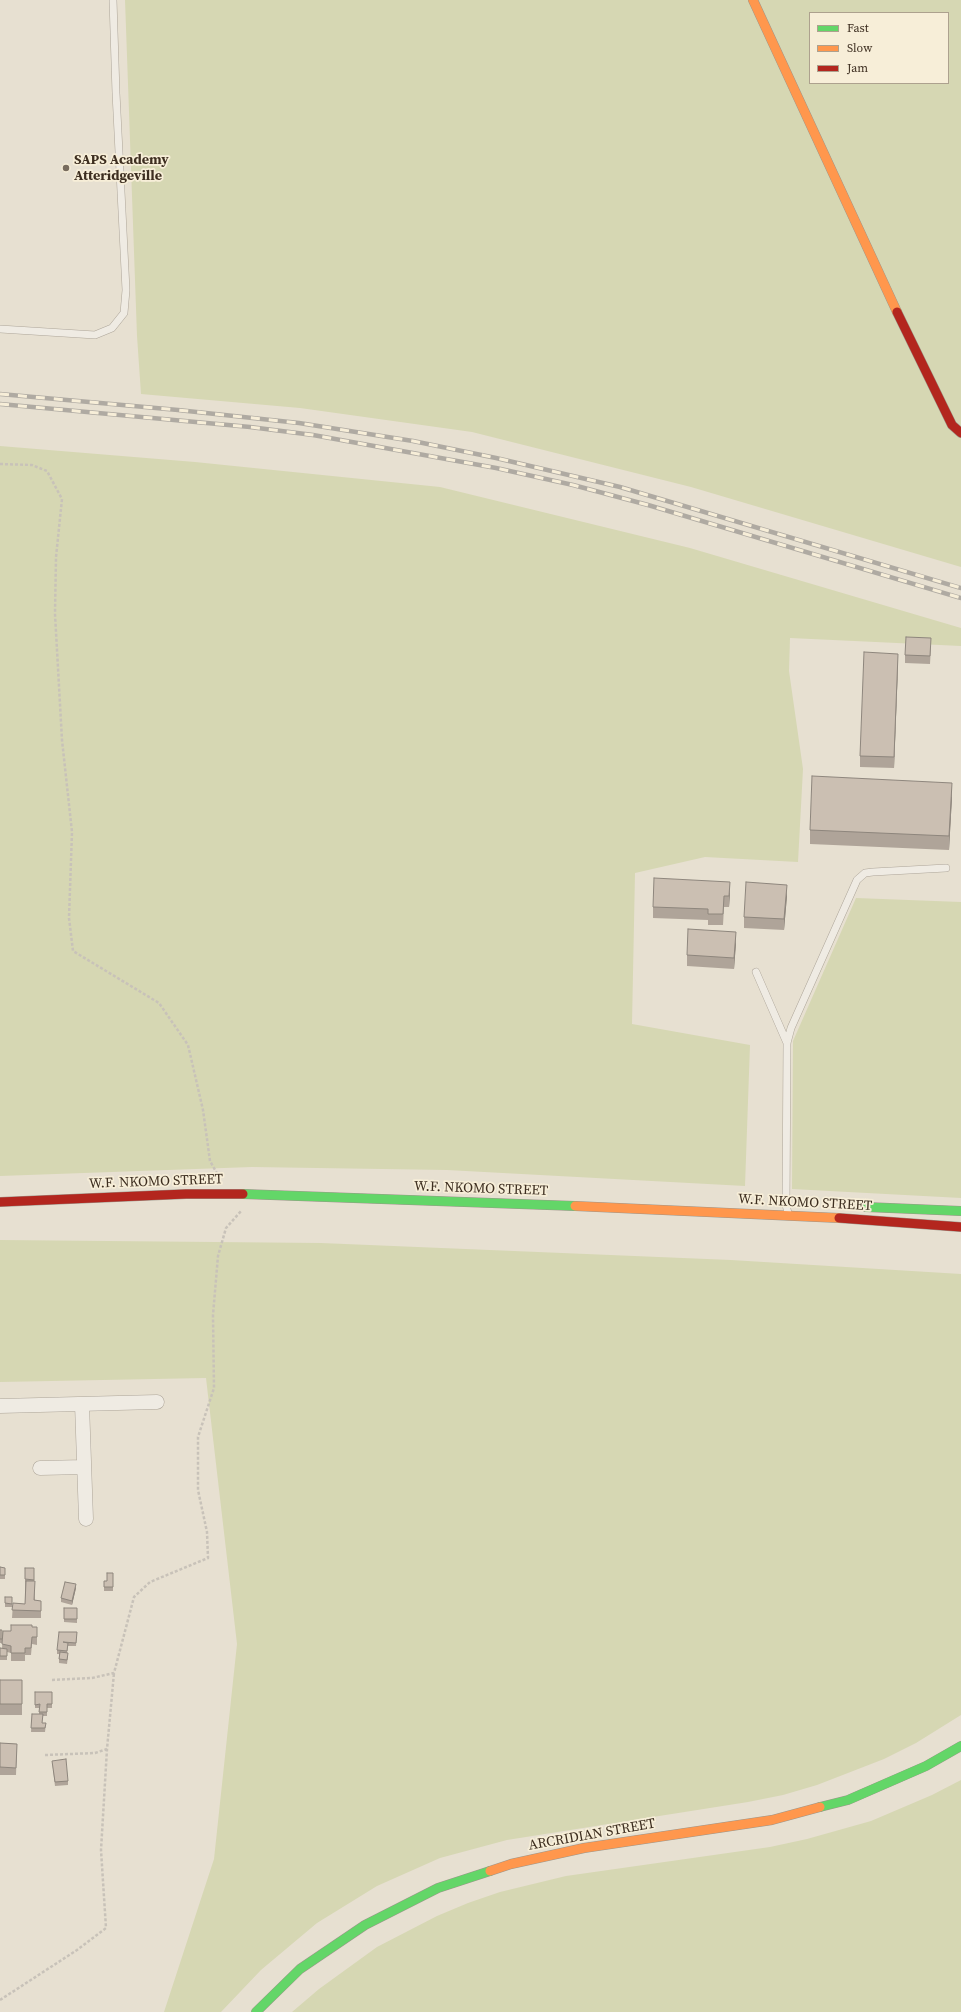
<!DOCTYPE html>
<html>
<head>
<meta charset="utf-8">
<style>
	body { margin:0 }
	#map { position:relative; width:961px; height:2012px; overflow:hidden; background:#e7e0d1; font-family:"Source Serif 4",serif }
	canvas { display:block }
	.legend { position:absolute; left:809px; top:12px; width:140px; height:72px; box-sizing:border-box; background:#f7eed8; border:1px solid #ada18e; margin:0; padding:5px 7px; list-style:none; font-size:12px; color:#3d2e20 }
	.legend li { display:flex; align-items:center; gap:8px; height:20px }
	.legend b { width:20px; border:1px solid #ada18e }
</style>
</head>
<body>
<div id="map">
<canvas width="961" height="2012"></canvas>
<ul class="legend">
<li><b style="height:5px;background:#63d668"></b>Fast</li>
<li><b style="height:5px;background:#ff974d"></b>Slow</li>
<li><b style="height:5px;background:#b3261e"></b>Jam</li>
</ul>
</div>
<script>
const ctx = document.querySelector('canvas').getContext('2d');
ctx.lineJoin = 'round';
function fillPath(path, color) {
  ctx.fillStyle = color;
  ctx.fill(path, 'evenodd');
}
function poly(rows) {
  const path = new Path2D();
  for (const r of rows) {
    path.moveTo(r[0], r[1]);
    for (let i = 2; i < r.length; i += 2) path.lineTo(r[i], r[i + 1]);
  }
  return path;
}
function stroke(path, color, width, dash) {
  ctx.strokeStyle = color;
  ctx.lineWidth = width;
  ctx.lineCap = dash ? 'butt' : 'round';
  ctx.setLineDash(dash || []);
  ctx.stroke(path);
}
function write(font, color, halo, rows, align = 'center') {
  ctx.font = font + ' "Source Serif 4",serif';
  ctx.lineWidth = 3.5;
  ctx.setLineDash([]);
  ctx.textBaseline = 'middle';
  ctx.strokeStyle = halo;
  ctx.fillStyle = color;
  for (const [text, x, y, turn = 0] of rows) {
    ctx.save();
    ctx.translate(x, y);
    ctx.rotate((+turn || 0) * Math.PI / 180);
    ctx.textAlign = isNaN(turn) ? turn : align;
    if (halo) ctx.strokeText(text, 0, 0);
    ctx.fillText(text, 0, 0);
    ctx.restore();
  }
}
fillPath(poly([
	[125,0,961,0,961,567,691,487,472,432,300,408,141,394,137,336],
	[810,13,948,13,948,83,810,83],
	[0,446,195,462,440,487,690,548,961,628,961,646,790,638,789,671,803,769,798,862,705,857,635,873,632,1024,750,1045,745,1186,447,1170,252,1167,0,1176],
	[856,898,961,902,961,1198,792,1189,793,1041],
	[0,1240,321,1243,731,1260,961,1274,961,1715,916,1743,884,1759,817,1785,783,1795,748,1802,507,1840,440,1858,377,1886,317,1923,261,1970,221,2012,164,2012,214,1859,237,1644,206,1378,0,1382],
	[961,1780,961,2012,292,2012,319,1989,377,1947,437,1916,468,1903,500,1892,566,1876,770,1847,807,1839,871,1821,932,1795]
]), '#d6d7b3');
const lane = poly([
	[0,329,95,335,112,328,124,313,126,290,116,93,113,0],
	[756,972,787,1043],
	[788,1213,786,1205,787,1043,791,1028,857,880,865,873,873,872,946,868]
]);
const street = poly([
	[82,1404,86,1519],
	[0,1406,157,1402],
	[40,1468,84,1467]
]);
const fast = poly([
	[243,1194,575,1206],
	[866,1207,961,1211],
	[820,1807,848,1800,926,1766,961,1746],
	[256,2012,300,1969,365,1925,438,1888,490,1871]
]);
const slow = poly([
	[753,0,897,312],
	[575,1206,839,1218],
	[490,1871,511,1864,584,1848,772,1820,820,1807]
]);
const jam = poly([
	[897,312,952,425,961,433],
	[0,1202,186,1194,243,1194],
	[839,1218,961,1227]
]);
stroke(lane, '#ada599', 8);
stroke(street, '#ada599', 15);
stroke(fast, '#9c958a', 10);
stroke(slow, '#9c958a', 10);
stroke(jam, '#9c958a', 10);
stroke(poly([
	[0,464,32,465,47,471,62,499,56,557,55,614,62,740,72,832,69,918,73,951,159,1003,188,1045,203,1110,210,1161,219,1177],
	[52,1680,92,1678,114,1673,134,1597,150,1582,208,1558,207,1532,198,1490,198,1437,214,1388,213,1315,218,1256,226,1228,241,1211],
	[45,1755,95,1753,107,1749,114,1673],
	[0,2000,77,1950,106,1928,101,1850,107,1749]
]), '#c8c2b9', 2.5, [3, 2]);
stroke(lane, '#efebe3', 7);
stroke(street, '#efebe3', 14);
stroke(fast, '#63d668', 9);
stroke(slow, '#ff974d', 9);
stroke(jam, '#b3261e', 9);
const rail = poly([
	[0,394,178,410,299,423,413,441,496,458,620,487,961,588],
	[0,404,250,427,313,435,496,468,573,485,648,505,961,598]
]);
stroke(rail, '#afaaa2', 4.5);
stroke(rail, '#f7eed8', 3, [9]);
fillPath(poly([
	[931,646,930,664,905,663,905,655],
	[898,665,894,768,860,767,860,756],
	[952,797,949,850,810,844,810,830],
	[730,893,729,907,724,907,723,925,708,925,708,920,653,918,653,907],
	[787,896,784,930,744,928,744,917],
	[736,943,734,969,687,966,687,955],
	[0,1567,5,1568,5,1579,0,1579],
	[25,1568,34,1568,34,1581,35,1600,41,1601,41,1618,12,1618,13,1603,25,1604],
	[113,1573,113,1591,104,1591,104,1581,107,1581],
	[76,1588,72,1605,61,1602,61,1598],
	[12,1597,12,1607,5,1607,5,1603],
	[64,1608,77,1608,77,1623,64,1622],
	[32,1627,37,1627,37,1645,32,1644,31,1655,25,1655,25,1661,11,1661,11,1653,7,1652,7,1660,0,1660,0,1648,2,1649,3,1631,11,1631],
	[0,1630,2,1630,2,1643,0,1643],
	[77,1632,76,1646,68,1646,67,1653,68,1656,67,1664,59,1663,59,1654,57,1654,57,1650],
	[0,1680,22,1680,22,1715,0,1715],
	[35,1692,52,1692,52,1708,47,1708,47,1716,43,1716,42,1723,46,1723,45,1732,31,1732,32,1714,39,1714,39,1708,35,1708],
	[0,1743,17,1744,16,1775,0,1775],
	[52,1761,68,1781,68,1785,55,1786]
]), '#afa499');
fillPath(poly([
	[898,654,898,665,894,768,894,757],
	[952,783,952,797,949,850,949,836],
	[730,882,730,893,729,907,729,896],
	[787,885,787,896,784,930,784,919],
	[736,932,736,943,734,969,734,958],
	[76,1584,76,1588,72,1605,72,1601]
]), '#8e867d');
const building = poly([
	[906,637,931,638,930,656,905,655,906,637],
	[864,652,898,654,894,757,860,756,864,652],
	[812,776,952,783,949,836,810,830,812,776],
	[654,878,730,882,729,896,724,896,723,914,708,914,708,909,653,907,654,878],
	[746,882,787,885,784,919,744,917,746,882],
	[688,929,736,932,734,958,687,955,688,929],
	[0,1567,5,1568,5,1575,0,1575,0,1567],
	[25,1568,34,1568,34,1580,25,1579,25,1568],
	[107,1573,113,1573,113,1587,104,1587,104,1581,107,1581,107,1573],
	[26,1581,35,1581,34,1600,41,1601,41,1611,12,1610,13,1603,25,1604,26,1581],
	[65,1582,76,1584,72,1601,61,1598,65,1582],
	[5,1597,12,1597,12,1604,5,1603,5,1597],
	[64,1608,77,1608,77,1619,64,1619,64,1608],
	[11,1625,32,1625,32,1627,37,1627,37,1637,32,1637,31,1648,25,1648,25,1653,11,1653,11,1646,2,1644,3,1631,11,1631,11,1625],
	[0,1630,2,1630,2,1639,0,1639,0,1630],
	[59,1632,77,1632,76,1643,63,1642,68,1643,67,1651,57,1650,59,1632],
	[0,1648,7,1649,7,1656,0,1656,0,1648],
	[60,1652,68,1653,67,1660,59,1659,60,1652],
	[0,1680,22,1680,22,1704,0,1704,0,1680],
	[35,1692,52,1692,52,1704,47,1704,47,1712,39,1712,40,1704,35,1705,35,1692],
	[32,1714,43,1714,42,1723,46,1723,45,1728,31,1728,32,1714],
	[0,1743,17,1744,16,1768,0,1767,0,1743],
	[66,1759,68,1781,55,1782,52,1761,66,1759]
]);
fillPath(building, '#cbbfb2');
stroke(building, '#8e867d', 1);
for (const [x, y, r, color] of [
	[66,168,4,"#786c5e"]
]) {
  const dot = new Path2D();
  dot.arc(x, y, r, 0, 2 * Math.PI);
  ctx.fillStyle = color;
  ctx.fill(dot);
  stroke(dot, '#f7eed8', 1.5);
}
write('bold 14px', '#3d2e20', '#f7eed8', [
	["SAPS Academy",74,160],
	["Atteridgeville",74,176]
], 'left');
write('14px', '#3d2e20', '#f7eed8', [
	["W.F. NKOMO STREET",156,1182,-2],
	["W.F. NKOMO STREET",481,1189,2],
	["W.F. NKOMO STREET",805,1203,3],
	["ARCRIDIAN STREET",592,1835,-10]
]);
</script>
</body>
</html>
